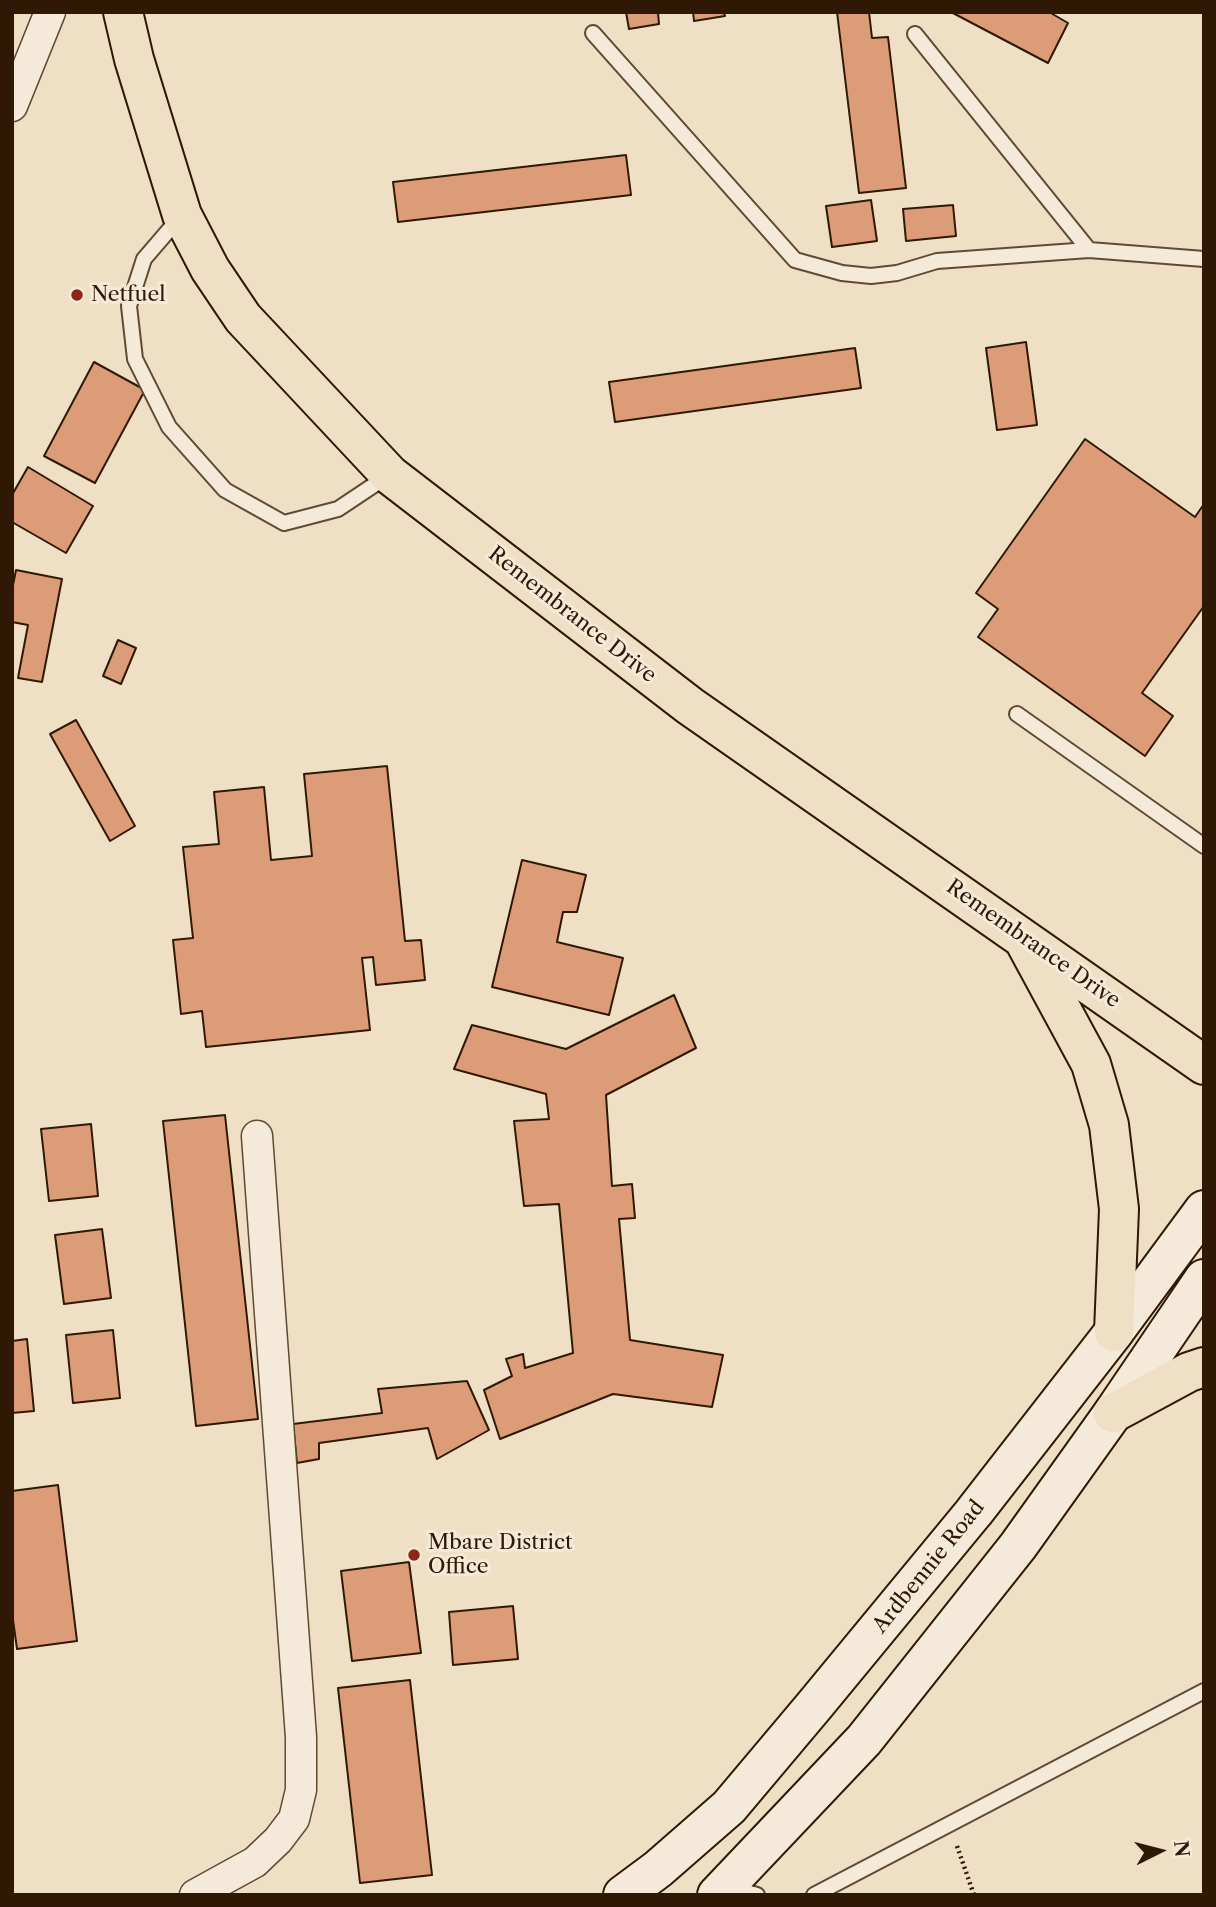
<!DOCTYPE html>
<html>
<head>
<meta charset="utf-8">
<style>
	body { margin:0 }
	#map { position:relative; width:1216px; height:1907px; overflow:hidden; background:#efdfc5; font-family:"Libre Caslon Text",serif }
	canvas { display:block }
	.frame { position:absolute; inset:0; border:14px solid #301904; pointer-events:none }
	.north { position:absolute; left:1125px; top:1816px; width:70px; height:70px; -webkit-text-stroke:5px #f5ead9; paint-order:stroke; rotate:84deg; font-size:19px; font-weight:700; line-height:28px; text-align:center; color:#301904 }
	.north::after { content:''; display:block; margin:auto; width:24px; height:32px; background:#301904; clip-path:polygon(50% 0,100% 100%,50% 72%,0 100%) }
</style>
</head>
<body>
<div id="map">
<canvas width="1216" height="1907"></canvas>
<div class="frame"></div>
<div class="north">N</div>
</div>
<script>
const ctx = document.querySelector('canvas').getContext('2d');
ctx.lineJoin = 'round';
function fillPath(path, color) {
  ctx.fillStyle = color;
  ctx.fill(path, 'evenodd');
}
function poly(rows) {
  const path = new Path2D();
  for (const r of rows) {
    path.moveTo(r[0], r[1]);
    for (let i = 2; i < r.length; i += 2) path.lineTo(r[i], r[i + 1]);
  }
  return path;
}
function stroke(path, color, width, dash) {
  ctx.strokeStyle = color;
  ctx.lineWidth = width;
  ctx.lineCap = dash ? 'butt' : 'round';
  ctx.setLineDash(dash || []);
  ctx.stroke(path);
}
function write(font, color, halo, rows, align = 'center') {
  ctx.font = font + ' "Libre Caslon Text",serif';
  ctx.lineWidth = 6;
  ctx.setLineDash([]);
  ctx.textBaseline = 'middle';
  ctx.strokeStyle = halo;
  ctx.fillStyle = color;
  for (const [text, x, y, turn = 0] of rows) {
    ctx.save();
    ctx.translate(x, y);
    ctx.rotate((+turn || 0) * Math.PI / 180);
    ctx.textAlign = isNaN(turn) ? turn : align;
    if (halo) ctx.strokeText(text, 0, 0);
    ctx.fillText(text, 0, 0);
    ctx.restore();
  }
}
const building = poly([
	[626,12,658,12,659,24,629,29,626,12],
	[693,12,724,12,725,16,694,21,693,12],
	[837,12,869,12,872,38,888,37,906,188,859,193,837,12],
	[951,12,1049,12,1068,23,1048,63,951,12],
	[626,155,631,195,398,222,393,182,626,155],
	[871,200,877,241,832,247,826,206,871,200],
	[953,205,956,236,906,241,903,209,953,205],
	[1026,342,1037,425,997,430,986,348,1026,342],
	[855,348,861,388,615,422,609,382,855,348],
	[94,362,145,390,95,483,44,456,94,362],
	[1085,439,1195,517,1204,504,1204,606,1142,693,1173,716,1145,756,978,637,998,609,976,593,1085,439],
	[28,467,93,506,66,553,12,522,12,495,28,467],
	[16,570,62,579,42,682,18,678,28,625,12,622,12,590,16,570],
	[118,640,136,648,121,684,103,676,118,640],
	[76,720,135,826,110,841,50,734,76,720],
	[387,766,405,941,421,940,425,980,376,985,373,957,362,958,370,1030,206,1047,202,1011,181,1014,173,940,193,938,183,847,219,844,214,792,264,787,271,860,312,856,304,774,387,766],
	[522,860,586,875,577,912,563,912,557,942,623,958,609,1015,492,987,522,860],
	[674,995,696,1048,606,1095,612,1186,632,1184,635,1218,619,1219,630,1340,723,1355,712,1407,613,1394,500,1439,484,1390,512,1376,506,1359,523,1354,525,1368,573,1353,559,1204,524,1206,514,1121,549,1119,546,1094,454,1069,472,1025,566,1049,674,995],
	[225,1115,258,1419,196,1426,163,1121,225,1115],
	[91,1124,98,1196,49,1201,41,1129,91,1124],
	[102,1229,111,1298,64,1304,55,1235,102,1229],
	[113,1330,120,1398,73,1403,66,1335,113,1330],
	[27,1339,34,1411,12,1413,12,1341,27,1339],
	[467,1381,489,1430,437,1459,428,1428,319,1443,319,1459,297,1463,293,1424,382,1413,378,1389,467,1381],
	[58,1485,77,1641,17,1649,12,1613,12,1491,58,1485],
	[409,1562,421,1653,352,1661,341,1571,409,1562],
	[513,1606,518,1659,453,1665,449,1612,513,1606],
	[410,1680,432,1875,360,1883,338,1688,410,1680]
]);
fillPath(building, '#db9c77');
stroke(building, '#301904', 2);
const service = poly([
	[593,33,795,260,842,273,871,276,897,273,937,261,1089,250,1204,259],
	[915,34,1089,250],
	[181,216,144,259,129,306,135,359,169,427,225,490,284,523,338,509,389,475],
	[1017,714,1204,846],
	[728,1887,757,1895],
	[814,1895,1204,1691]
]);
const minor = poly([
	[12,106,50,12],
	[195,1895,255,1862,278,1840,294,1819,301,1790,301,1737,257,1136]
]);
const secondary = poly([
	[623,1895,658,1869,729,1807,814,1706,974,1512,1114,1332,1204,1210],
	[717,1895,864,1740,1018,1546,1113,1413,1204,1279]
]);
const primary = poly([
	[123,12,134,59,182,215,210,269,243,318,390,475,690,706,1204,1065],
	[1026,944,1091,1064,1109,1125,1119,1209,1114,1332],
	[1113,1413,1189,1372,1204,1367]
]);
stroke(service, '#604a34', 18);
stroke(minor, '#604a34', 33);
stroke(secondary, '#301904', 42);
stroke(primary, '#301904', 42);
stroke(poly([
	[957,1846,974,1895]
]), '#301904', 4.5, [2, 3.5]);
stroke(service, '#f5ead9', 14);
stroke(minor, '#f5ead9', 30);
stroke(secondary, '#f5ead9', 38);
stroke(primary, '#efdfc5', 38);
for (const [x, y, r, color] of [
	[77,295,7,"#8f2418"],
	[414,1555,7,"#8f2418"]
]) {
  const dot = new Path2D();
  dot.arc(x, y, r, 0, 2 * Math.PI);
  ctx.fillStyle = color;
  ctx.fill(dot);
  stroke(dot, '#f5ead9', 2.5);
}
write('21px', '#301904', '#f5ead9', [
	["Netfuel",91,295],
	["Mbare District",428,1543],
	["Office",428,1567]
], 'left');
write('21px', '#301904', '#f5ead9', [
	["Remembrance Drive",572,615,38],
	["Remembrance Drive",1033,944,35],
	["Ardbennie Road",929,1567,-51]
]);
</script>
</body>
</html>
